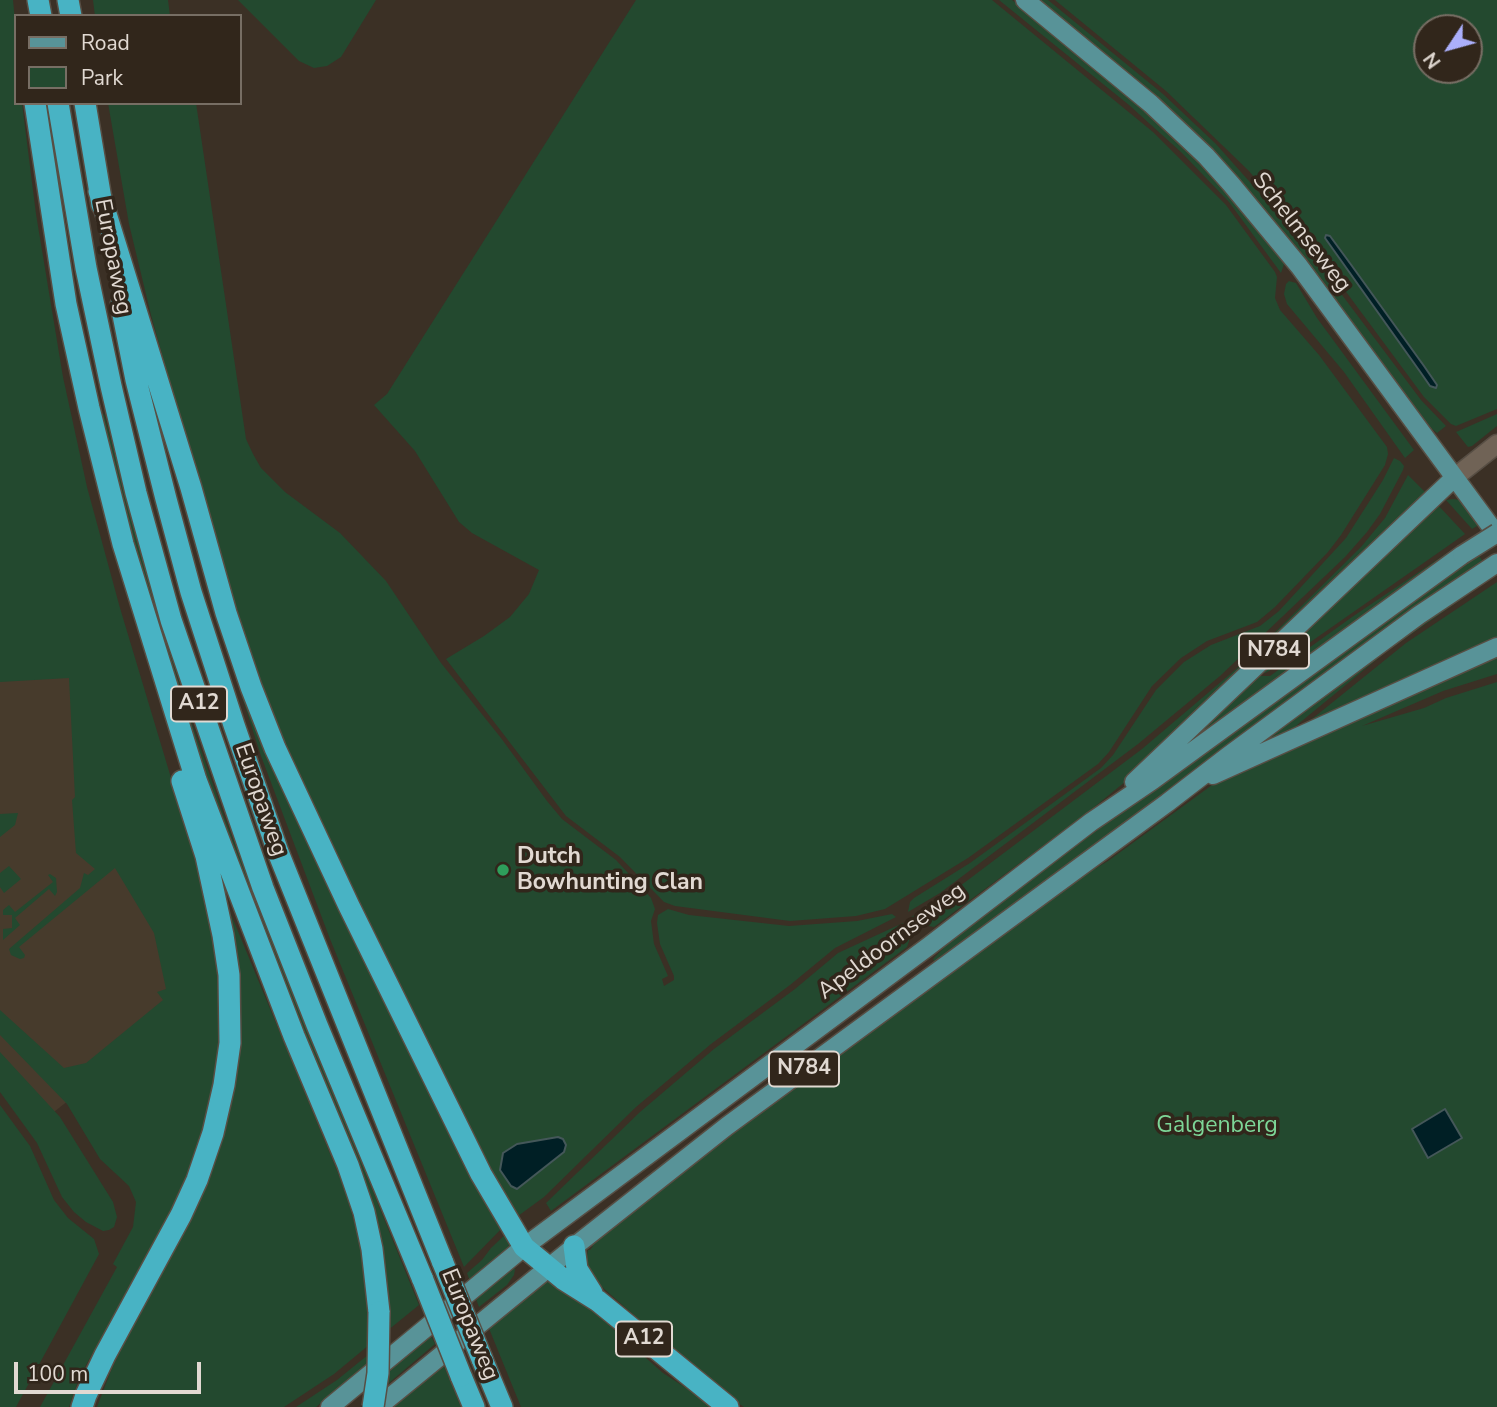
<!DOCTYPE html>
<html>
<head>
<meta charset="utf-8">
<style>
	body { margin:0 }
	#map { position:relative; width:1497px; height:1407px; overflow:hidden; background:#3b3025; font-family:"Nunito Sans",sans-serif }
	canvas { display:block }
	.legend { position:absolute; left:14px; top:14px; width:228px; height:91px; box-sizing:border-box; background:#31261b; border:2px solid #776e64; margin:0; padding:9px 12px; list-style:none; font-size:21px; color:#e1d9d2 }
	.legend li { display:flex; align-items:center; gap:14px; height:35px }
	.legend b { width:35px; border:2px solid #776e64 }
	.north { position:absolute; left:1413px; top:14px; width:70px; height:70px; box-sizing:border-box; background:#31261b; border:2px solid #776e64; border-radius:50%; rotate:234deg; font-size:19px; font-weight:700; line-height:28px; text-align:center; color:#e1d9d2 }
	.north::after { content:''; display:block; margin:auto; width:24px; height:32px; background:#abaffb; clip-path:polygon(50% 0,100% 100%,50% 72%,0 100%) }
	.scale { position:absolute; left:14px; top:1362px; width:187px; height:32px; box-sizing:border-box; border:4px solid #e1d9d2; border-top:0; padding-left:9px; font-size:21px; line-height:24px; white-space:nowrap; color:#e1d9d2; -webkit-text-stroke:5px #31261b; paint-order:stroke }
</style>
</head>
<body>
<div id="map">
<canvas width="1497" height="1407"></canvas>
<ul class="legend">
<li><b style="height:9px;background:#589398"></b>Road</li>
<li><b style="height:19px;background:#23492f"></b>Park</li>
</ul>
<div class="north">N</div>
<div class="scale">100 m</div>
</div>
<script>
const ctx = document.querySelector('canvas').getContext('2d');
ctx.lineJoin = 'round';
function fillPath(path, color) {
  ctx.fillStyle = color;
  ctx.fill(path, 'evenodd');
}
function poly(rows) {
  const path = new Path2D();
  for (const r of rows) {
    path.moveTo(r[0], r[1]);
    for (let i = 2; i < r.length; i += 2) path.lineTo(r[i], r[i + 1]);
  }
  return path;
}
function stroke(path, color, width, dash) {
  ctx.strokeStyle = color;
  ctx.lineWidth = width;
  ctx.lineCap = dash ? 'butt' : 'round';
  ctx.setLineDash(dash || []);
  ctx.stroke(path);
}
function write(font, color, halo, rows, align = 'center') {
  ctx.font = font + ' "Nunito Sans",sans-serif';
  ctx.lineWidth = 7;
  ctx.setLineDash([]);
  ctx.textBaseline = 'middle';
  ctx.strokeStyle = halo;
  ctx.fillStyle = color;
  for (const [text, x, y, turn = 0] of rows) {
    ctx.save();
    ctx.translate(x, y);
    ctx.rotate((+turn || 0) * Math.PI / 180);
    ctx.textAlign = isNaN(turn) ? turn : align;
    if (halo) ctx.strokeText(text, 0, 0);
    ctx.fillText(text, 0, 0);
    ctx.restore();
  }
}
fillPath(poly([
	[0,653,90,657,184,1010,50,1115,0,1057]
]), '#473b2c');
fillPath(poly([
	[0,0,13,0,16,31,16,103,22,103,36,214,63,377,87,487,120,608,202,881,218,954,222,1025,217,1084,186,1187,86,1365,77,1384,69,1407,40,1407,117,1267,113,1264,133,1227,136,1202,129,1186,100,1159,67,1104,0,1035,0,1010,64,1068,86,1063,163,1000,157,992,166,989,154,933,115,868,19,947,25,955,24,958,20,959,11,955,9,949,80,888,84,873,88,875,95,869,76,853,72,800,75,797,69,678,0,682],
	[93,0,168,0,170,16,95,16],
	[238,0,376,0,341,57,327,66,314,68,299,61],
	[636,0,992,0,1153,132,1226,205,1275,272,1277,277,1275,298,1280,310,1319,355,1387,447,1388,454,1385,465,1341,535,1328,552,1275,607,1257,622,1207,641,1181,658,1152,686,1109,752,1098,764,968,858,885,909,856,916,790,921,675,906,664,902,620,857,566,816,446,659,484,636,510,617,529,594,539,570,472,533,459,522,415,451,374,405,387,394],
	[999,0,1012,0,1103,73,1134,99,1211,172,1284,264,1281,273,1229,202,1182,153,1129,105],
	[1034,0,1048,0,1163,94,1216,144,1297,235,1421,400,1446,426,1437,433,1431,428,1311,266,1228,168],
	[1055,0,1497,0,1497,409,1456,426,1451,424,1424,397,1321,258,1249,171,1166,91],
	[1427,28,1469,28,1469,70,1427,70],
	[1328,235,1424,366,1433,388,1325,238],
	[108,103,196,103,246,439,253,454,261,468,285,492,340,533,386,581,441,663,501,738,547,801,562,819,616,860,651,898,655,909,651,921,654,944,668,976,662,979,664,986,674,980,674,976,660,944,657,923,658,915,668,909,689,915,789,926,857,921,892,914,896,917,835,948,790,985,711,1044,636,1107,544,1197,518,1216,509,1212,286,754,238,625,151,315,129,224],
	[1289,281,1296,283,1317,318,1414,450,1405,458,1344,372,1287,304,1284,294,1286,284],
	[104,414,159,617,190,718,224,816,288,982,419,1305,387,1331,386,1319,283,985,218,818,153,619,99,415],
	[1497,414,1497,426,1472,446,1468,447,1456,432],
	[1394,458,1400,461,1404,466,1403,470,1380,514,1367,532,1345,557,1220,676,1138,744,940,893,908,912,910,902,914,898,970,863,1101,768,1113,755,1156,690,1184,662,1211,645,1260,626,1279,611,1346,538,1383,480],
	[175,465,215,601,505,1225,464,1267,330,939,261,756,212,603],
	[1408,475,1427,494,1251,660,1253,654,1361,547,1385,518],
	[1453,499,1460,500,1479,525,1472,529,1446,500],
	[1437,504,1465,534,1269,671,1265,673,1260,671],
	[1456,547,1458,550,1148,776,1258,676,1270,676,1352,617],
	[1478,554,1483,562,936,964,933,959,959,932,1414,596],
	[1480,580,1483,584,1387,651,1297,725,1294,730,1232,763],
	[1497,582,1497,639,1382,688,1347,707,1302,727,1406,643],
	[1497,657,1497,674,1443,691,1362,726,1424,708,1446,698,1497,682,1497,1407,744,1407,725,1395,594,1280,586,1261,588,1250,590,1250,593,1246,591,1244,645,1198,1059,890,1108,861,1212,785,1237,771,1304,744,1304,741],
	[1242,664,1246,665,1131,777,1087,813,934,927,923,925,912,919,911,917,944,898,1142,749],
	[18,813,15,825,0,837,0,814],
	[9,866,21,879,4,893,0,887,0,873],
	[50,874,56,878,57,892,55,896,49,889,15,918,20,925,3,940,3,929,12,928,12,915,3,915,3,910,9,905,15,912,53,882,48,875],
	[223,895,345,1190,361,1246,369,1294,369,1345,334,1374,284,1407,97,1407,110,1373,220,1135],
	[903,923,910,938,907,947,551,1211,546,1203,640,1112,714,1049,795,989,838,953],
	[0,1052,60,1117,113,1202,117,1217,114,1227,109,1230,103,1231,86,1222,74,1212,62,1197,37,1143,0,1092],
	[0,1105,30,1146,54,1200,68,1218,94,1239,99,1254,16,1407,0,1407],
	[508,1232,516,1245,470,1281,467,1273,482,1260,491,1248],
	[511,1266,515,1269,514,1275,507,1285,479,1307,474,1294],
	[551,1274,663,1373,715,1407,521,1407,488,1326],
	[429,1332,435,1344,383,1388,385,1368],
	[369,1354,368,1364,316,1407,296,1407,337,1380],
	[443,1364,461,1407,390,1407]
]), '#23492f');
const water = poly([
	[1326,235,1330,236,1352,266,1424,366,1437,385,1436,388,1430,386,1421,373,1325,238,1326,235],
	[1445,1109,1462,1138,1428,1158,1412,1129,1445,1109],
	[558,1137,563,1139,566,1145,564,1152,517,1189,511,1186,500,1170,503,1153,517,1144,558,1137]
]);
fillPath(water, '#001f25');
stroke(water, '#445759', 2);
const minor = poly([
	[1454,478,1497,444]
]);
const major = poly([
	[1025,0,1151,104,1206,156,1231,184,1299,266,1497,535],
	[1213,775,1497,647],
	[1134,782,1454,478],
	[330,1407,524,1247,929,946,1091,822,1153,780,1462,555],
	[378,1407,580,1242,727,1126,1167,803,1228,756,1419,615,1497,563]
]);
const highway = poly([
	[38,0,41,16],
	[68,0,71,16],
	[35,103,66,304,89,408,123,544,196,780,294,1036,348,1165,364,1212,372,1249,379,1312],
	[58,103,86,268,111,386,136,493,171,620,263,888,317,1025,423,1280],
	[85,103,102,205],
	[99,191,191,488,226,613,251,687,275,748,349,906,481,1174,524,1247,563,1279,598,1301,728,1407],
	[121,305,136,380,166,499,191,592,234,725,278,852,443,1263],
	[574,1246,577,1269,592,1293],
	[482,1359,502,1407],
	[461,1376,474,1407],
	[82,1407,86,1395,105,1355,181,1215,197,1180,213,1133,224,1085,230,1043,229,975,223,935,206,856,182,781]
]);
stroke(minor, '#574e44', 21);
stroke(major, '#574e44', 21);
stroke(highway, '#574e44', 24);
stroke(minor, '#706356', 18);
stroke(major, '#589398', 18);
stroke(highway, '#48b3c4', 21);
const majorBridge = poly([
	[1462,555,1497,533]
]);
const highwayBridge = poly([
	[443,1263,482,1359],
	[423,1280,461,1376],
	[373,1407,378,1373,379,1312]
]);
stroke(majorBridge, '#574e44', 21, []);
stroke(highwayBridge, '#574e44', 24, []);
stroke(majorBridge, '#589398', 18);
stroke(highwayBridge, '#48b3c4', 21);
for (const [x, y, r, color] of [
	[503,870,7,"#2e9e5b"]
]) {
  const dot = new Path2D();
  dot.arc(x, y, r, 0, 2 * Math.PI);
  ctx.fillStyle = color;
  ctx.fill(dot);
  stroke(dot, '#31261b', 2.5);
}
for (const [x, y, w] of [
	[1274,651,70],
	[199,704,56],
	[804,1069,70],
	[644,1339,56]
]) {
  const box = new Path2D();
  box.roundRect(x - w / 2, y - 17.5, w, 35, 5);
  ctx.fillStyle = '#31261b';
  ctx.fill(box);
  stroke(box, '#e1d9d2', 2);
}
write('bold 21px', '#e1d9d2', null, [
	["N784",1274,651],
	["A12",199,704],
	["N784",804,1069],
	["A12",644,1339]
]);
write('23px', '#e1d9d2', '#31261b', [
	["Schelmseweg",1301,233,52],
	["Europaweg",112,257,79],
	["Europaweg",260,800,71],
	["Apeldoornseweg",892,942,-37],
	["Europaweg",469,1325,68]
]);
write('bold 23px', '#e1d9d2', '#31261b', [
	["Dutch",517,857],
	["Bowhunting Clan",517,883]
], 'left');
write('23px', '#7dd697', '#31261b', [
	["Galgenberg",1217,1126]
]);
</script>
</body>
</html>
